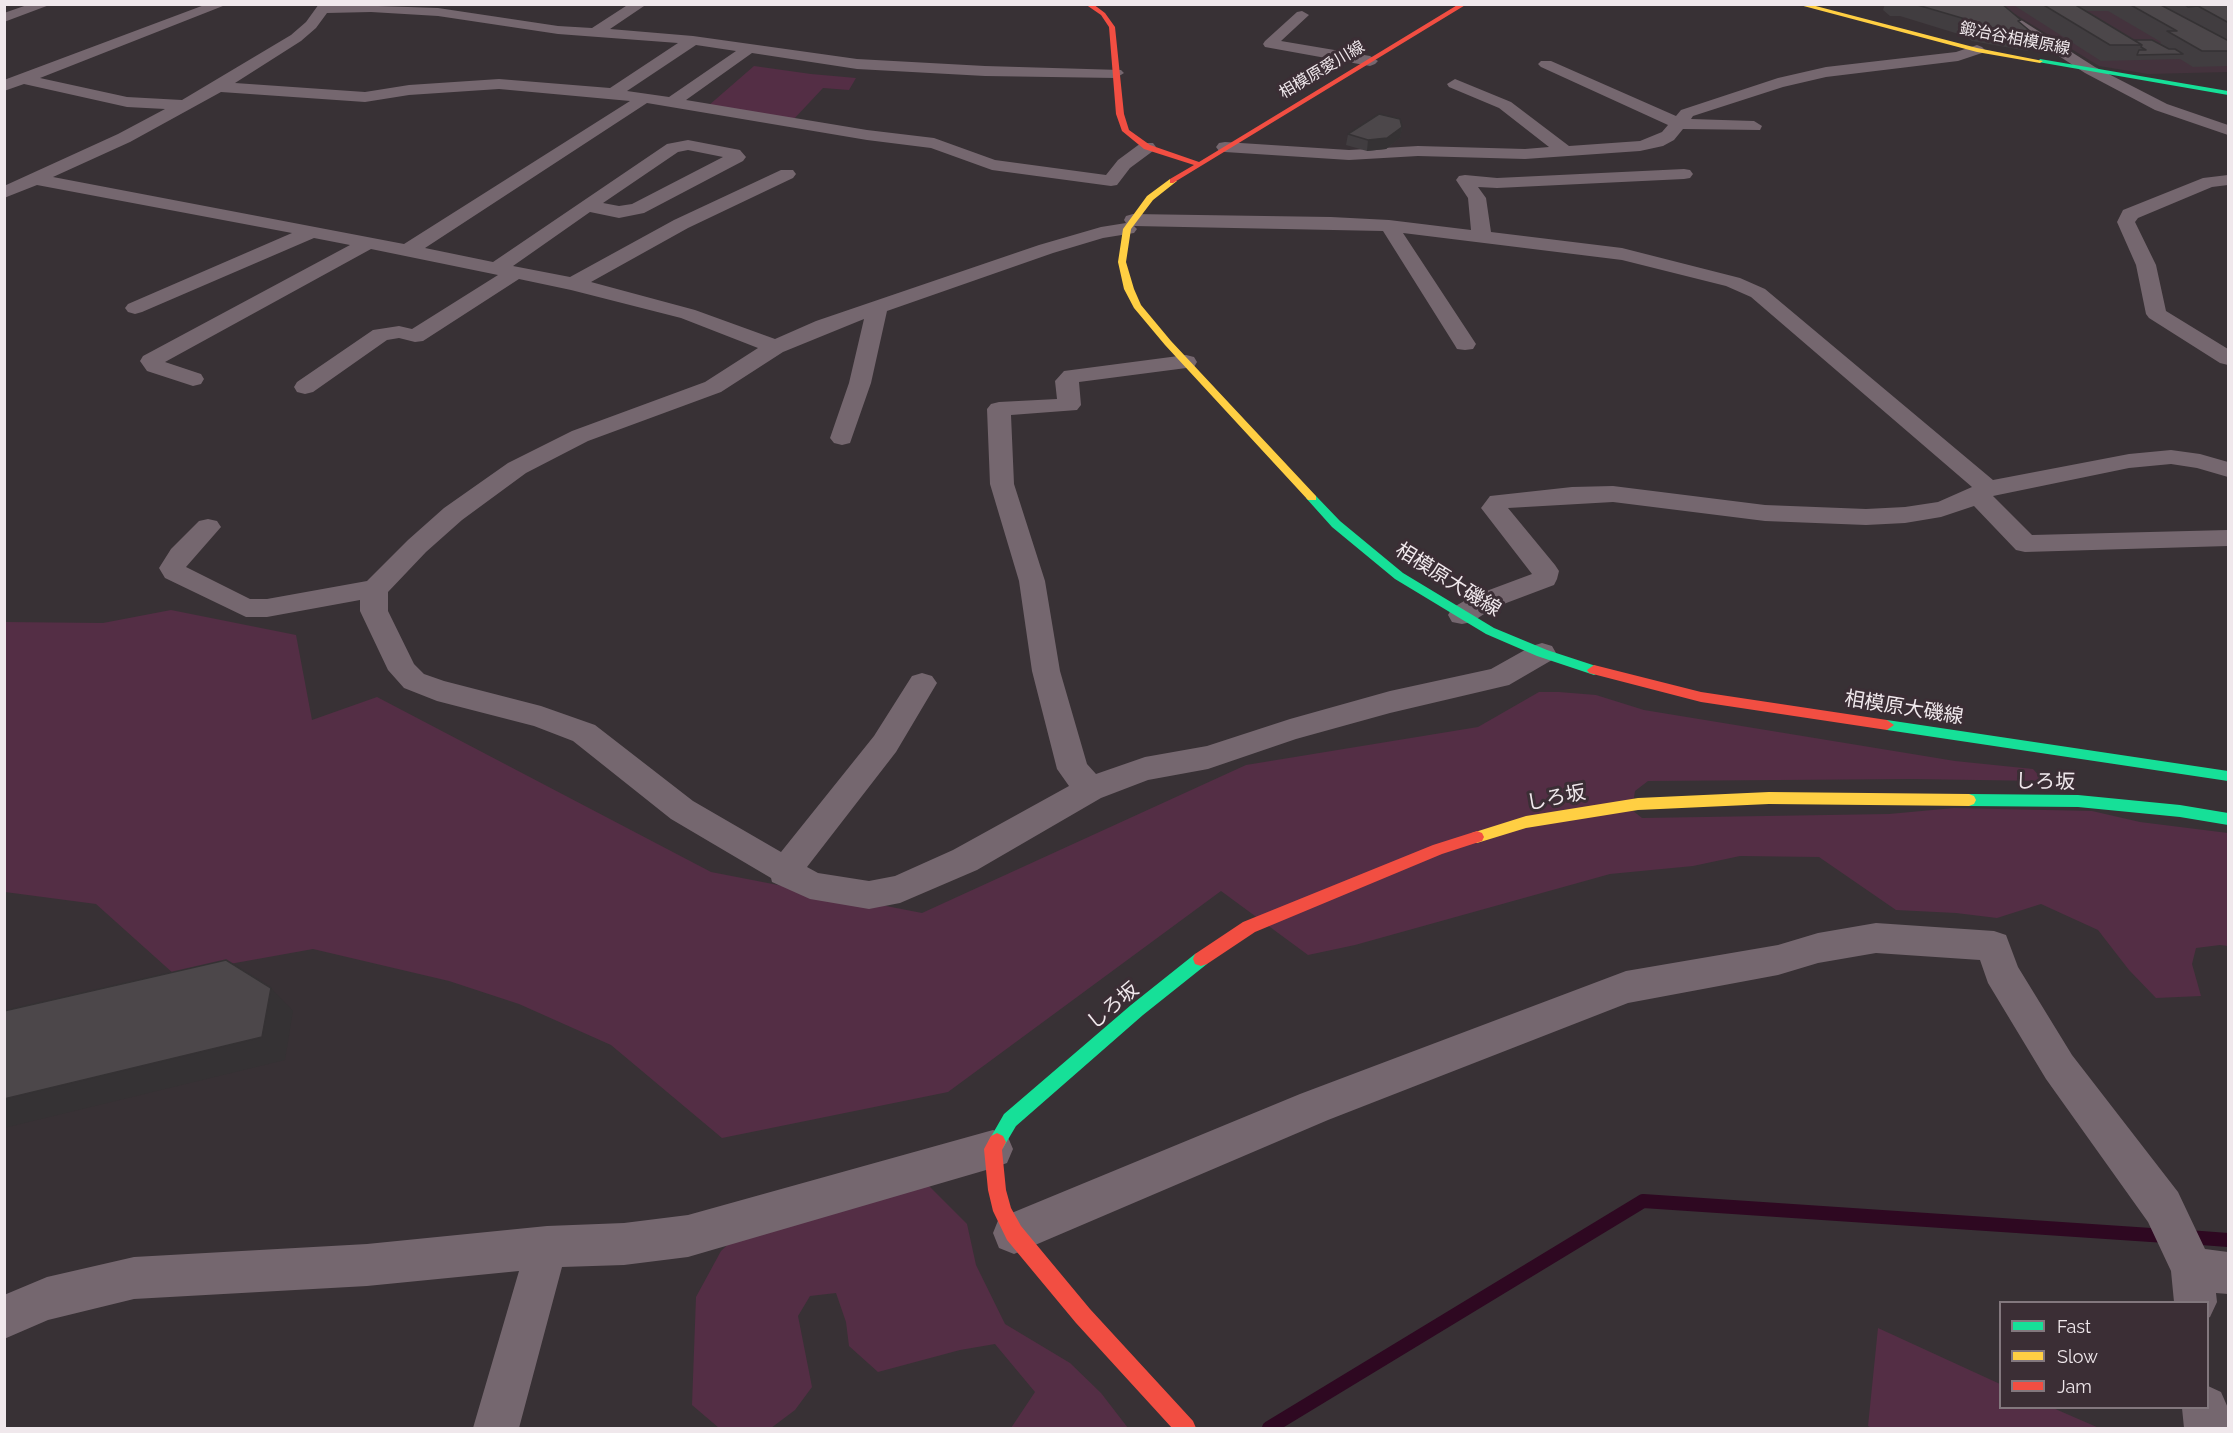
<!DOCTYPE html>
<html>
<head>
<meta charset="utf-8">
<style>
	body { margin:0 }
	#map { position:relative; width:2233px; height:1433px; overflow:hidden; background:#383135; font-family:Raleway,sans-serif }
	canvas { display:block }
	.frame { position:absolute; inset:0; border:6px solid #f0e8ec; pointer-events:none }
	.legend { position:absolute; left:1999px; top:1301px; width:210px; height:108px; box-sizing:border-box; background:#3b2e35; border:2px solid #83787e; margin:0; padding:8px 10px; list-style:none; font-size:18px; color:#f0e8ec }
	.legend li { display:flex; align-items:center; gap:12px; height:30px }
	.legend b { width:30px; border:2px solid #83787e }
</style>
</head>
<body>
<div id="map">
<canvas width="2233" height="1433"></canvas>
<div class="frame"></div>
<ul class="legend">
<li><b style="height:8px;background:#16e098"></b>Fast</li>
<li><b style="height:8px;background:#ffcf43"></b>Slow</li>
<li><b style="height:8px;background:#f24e42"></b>Jam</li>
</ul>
</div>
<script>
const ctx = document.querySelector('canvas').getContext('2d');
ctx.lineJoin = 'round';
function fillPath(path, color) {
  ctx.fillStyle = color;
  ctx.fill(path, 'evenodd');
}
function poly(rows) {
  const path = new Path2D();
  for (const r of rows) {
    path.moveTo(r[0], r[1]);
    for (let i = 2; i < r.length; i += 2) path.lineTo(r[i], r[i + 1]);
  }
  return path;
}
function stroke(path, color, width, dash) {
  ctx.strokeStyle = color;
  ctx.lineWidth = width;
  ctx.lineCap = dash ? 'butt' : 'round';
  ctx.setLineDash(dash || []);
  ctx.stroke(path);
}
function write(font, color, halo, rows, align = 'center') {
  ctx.font = font + ' Raleway,"Noto Sans JP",sans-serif';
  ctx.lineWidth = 6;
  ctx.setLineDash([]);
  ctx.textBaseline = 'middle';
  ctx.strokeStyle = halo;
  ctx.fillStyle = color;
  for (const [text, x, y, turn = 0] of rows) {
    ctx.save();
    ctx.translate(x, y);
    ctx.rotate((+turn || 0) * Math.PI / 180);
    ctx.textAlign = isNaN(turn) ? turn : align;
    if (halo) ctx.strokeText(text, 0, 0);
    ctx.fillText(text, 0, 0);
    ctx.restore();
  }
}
fillPath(poly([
	[2000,5,2228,5,2228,72,2148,74,2099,66]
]), '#44333d');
fillPath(poly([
	[754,66,811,74,856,78,849,90,823,88,793,120,708,106],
	[171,610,296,635,312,720,377,697,711,872,922,913,1246,765,1478,727,1539,692,1559,692,1596,695,1644,710,1955,761,2033,769,2044,781,1912,779,1648,781,1635,791,1632,810,1642,818,1889,814,1954,808,2092,811,2140,822,2228,833,2228,946,2220,945,2196,948,2192,964,2201,996,2156,998,2129,970,2098,930,2041,904,1997,918,1956,913,1896,910,1819,857,1740,856,1693,866,1610,874,1355,945,1308,955,1221,891,948,1092,722,1138,611,1045,519,1004,449,981,313,949,174,974,96,904,5,892,5,622,103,623],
	[924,1181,967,1224,976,1265,1005,1324,1070,1363,1101,1393,1128,1428,1011,1428,1035,1392,995,1344,960,1350,878,1372,849,1346,846,1322,836,1293,810,1296,798,1316,812,1387,795,1410,771,1428,719,1428,692,1405,696,1297,721,1251,748,1225],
	[1878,1328,2000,1384,2000,1408,2053,1408,2099,1428,1872,1428,1868,1426]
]), '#542e45');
stroke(poly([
	[2188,1237,2228,1240],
	[1269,1428,1643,1201,2166,1236]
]), '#2e0821', 14);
fillPath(poly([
	[30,4,52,4,4,22,4,13,30,4],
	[207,4,228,4,40,78,127,97,182,100,291,35,306,22,319,4,438,8,558,26,592,28,629,4,647,4,610,29,693,36,857,59,985,66,1121,70,1124,73,1116,78,985,76,857,69,752,53,686,100,867,130,934,138,995,160,1106,175,1118,160,1141,143,1153,143,1156,147,1153,151,1130,168,1117,185,1111,186,992,170,931,148,867,140,647,103,425,248,493,262,667,144,688,140,740,150,746,157,743,161,644,213,619,218,590,212,513,266,570,277,674,220,781,170,793,170,796,174,793,178,688,228,591,282,695,310,775,339,816,321,1039,245,1101,227,1126,223,1124,220,1126,216,1133,214,1331,217,1389,220,1471,230,1468,198,1456,180,1459,176,1465,175,1497,178,1684,169,1690,170,1693,174,1690,178,1684,179,1497,188,1478,187,1486,198,1491,232,1622,248,1740,278,1765,289,1993,480,2129,454,2171,450,2200,454,2228,462,2228,477,2197,468,2171,464,2129,468,1993,496,2032,535,2228,530,2228,546,2025,552,2016,550,1974,506,1941,517,1905,523,1866,525,1765,521,1613,502,1508,508,1555,565,1559,571,1557,579,1554,585,1493,608,1472,622,1462,624,1452,622,1448,615,1452,608,1473,596,1532,574,1481,508,1490,496,1572,487,1613,486,1765,505,1866,509,1905,507,1938,502,1972,487,1751,297,1726,286,1622,260,1403,233,1476,344,1473,349,1465,350,1457,349,1454,344,1383,231,1134,226,1137,229,1134,233,1103,238,1053,253,887,311,871,383,850,443,842,445,834,443,830,438,849,383,864,319,783,352,721,392,588,441,526,473,462,520,426,552,388,592,388,611,414,664,424,674,444,681,541,706,595,725,693,801,781,852,874,736,912,676,922,673,932,676,937,683,896,752,807,867,818,873,869,881,895,876,953,850,1069,786,1057,769,1032,671,1019,581,990,484,987,409,991,404,999,402,1057,399,1055,381,1064,371,1186,355,1194,357,1197,362,1194,367,1079,382,1081,405,1077,410,1011,415,1014,484,1045,581,1060,671,1087,764,1096,774,1145,757,1207,746,1290,719,1390,691,1491,669,1532,646,1542,643,1552,646,1556,653,1552,660,1509,685,1390,713,1296,739,1208,769,1148,780,1101,798,977,870,900,903,869,909,810,899,772,882,771,878,671,819,573,741,534,726,437,701,404,688,388,670,360,611,360,600,267,617,246,617,165,578,159,568,171,549,199,521,208,519,217,521,221,527,186,567,250,599,267,599,367,581,408,540,444,508,508,463,572,431,705,382,758,348,681,318,571,290,519,279,423,341,415,342,399,338,387,340,313,392,305,394,297,392,294,387,297,382,373,330,399,326,412,329,498,275,371,249,165,362,201,374,204,379,201,384,193,386,147,371,140,361,143,356,350,245,314,238,142,312,135,314,128,312,125,308,128,304,292,233,37,185,4,198,4,186,118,134,165,109,127,107,24,84,4,91,4,80,207,4],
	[371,12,438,16,558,34,678,43,610,88,499,79,409,85,365,92,235,83,301,41,316,28,327,13,371,12],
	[696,45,736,51,669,97,627,91,696,45],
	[499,89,630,101,404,244,53,177,130,142,221,92,365,102,409,95,499,89],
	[688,150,723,157,632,204,619,206,603,203,678,152,688,150],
	[1979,4,1996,4,2095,67,2167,104,2228,125,2228,135,2155,110,2085,73,1979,4],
	[1302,11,1309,15,1281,41,1370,56,1378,61,1375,64,1370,66,1265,47,1263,44,1265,41,1297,12,1302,11],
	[1977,45,1982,47,1985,50,1982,53,1958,61,1826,77,1783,87,1693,116,1691,119,1754,121,1762,126,1760,130,1683,129,1674,140,1663,146,1640,151,1525,159,1418,156,1349,160,1225,152,1219,151,1216,147,1219,143,1225,142,1349,150,1418,146,1525,149,1549,147,1499,108,1449,87,1447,84,1455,79,1511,102,1569,146,1640,141,1662,132,1668,125,1541,67,1538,64,1541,61,1551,61,1676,116,1681,110,1778,78,1826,67,1956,52,1977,45],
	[2228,175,2228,185,2212,187,2138,218,2135,222,2156,265,2166,311,2228,349,2228,365,2220,363,2149,318,2146,314,2136,265,2117,222,2123,210,2203,178,2228,175],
	[1876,923,1994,931,2006,935,2018,967,2072,1055,2178,1192,2205,1249,2228,1252,2228,1294,2216,1293,2217,1302,2210,1317,2208,1318,2208,1302,2174,1302,2171,1271,2148,1222,2046,1079,1988,983,1980,960,1876,953,1818,963,1778,975,1628,1003,1328,1120,1014,1254,999,1248,993,1233,999,1218,1014,1212,1300,1094,1626,971,1778,945,1818,933,1876,923],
	[993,1130,1007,1135,1013,1149,1007,1163,993,1168,688,1257,624,1265,562,1267,519,1428,473,1428,519,1271,367,1286,134,1299,48,1320,4,1339,4,1295,47,1277,134,1257,367,1244,547,1226,624,1223,688,1215,993,1130],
	[2208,1386,2221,1392,2228,1408,2228,1428,2184,1428,2182,1408,2208,1408,2208,1386]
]), '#75676f');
fillPath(poly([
	[2040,59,2228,91,2228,95,2038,62,2040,59],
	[1312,495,1316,496,1340,521,1403,573,1494,628,1547,650,1599,667,1601,670,1599,673,1594,675,1537,656,1486,634,1395,579,1332,527,1306,498,1312,495],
	[1887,720,2228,771,2228,781,1887,730,1880,725,1887,720],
	[1969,794,2078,795,2180,805,2228,813,2228,825,2180,817,2078,807,1969,806,1964,804,1962,800,1964,796,1969,794],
	[1201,952,1207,954,1209,959,1207,964,1143,1015,1016,1126,1003,1148,997,1151,991,1148,988,1142,1004,1114,1131,1005,1195,954,1201,952]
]), '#16e098');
fillPath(poly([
	[1796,4,1808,4,1977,48,2043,61,2040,63,1977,52,1796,4],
	[1170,179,1177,181,1153,200,1131,229,1126,262,1134,289,1141,305,1171,341,1316,496,1316,500,1308,500,1165,345,1134,308,1124,289,1118,262,1123,229,1147,196,1170,179],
	[1769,792,1969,794,1974,796,1976,800,1974,804,1969,806,1769,804,1638,810,1526,828,1477,843,1472,841,1470,837,1472,833,1526,816,1638,798,1769,792]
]), '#ffcf43');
fillPath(poly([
	[1085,4,1093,4,1105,13,1115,27,1124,114,1129,130,1150,145,1199,162,1459,4,1467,4,1173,183,1170,183,1170,179,1194,165,1144,149,1122,131,1116,114,1109,27,1101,15,1085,4],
	[1594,665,1701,692,1887,720,1894,725,1887,730,1701,702,1589,673,1587,670,1594,665],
	[1477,831,1482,833,1484,837,1482,841,1442,854,1255,932,1207,964,1201,966,1195,964,1193,959,1195,954,1243,922,1433,845,1477,831],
	[997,1133,1003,1136,1006,1142,1002,1150,1006,1190,1011,1208,1021,1226,1090,1309,1193,1421,1196,1428,1172,1428,1076,1323,1007,1240,993,1211,988,1190,984,1149,991,1136,997,1133]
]), '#f24e42');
fillPath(poly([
	[1885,4,2002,4,2019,23,2036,36,2028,51,1972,41,1965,36,1900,16,1890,16,1883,10],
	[2012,4,2226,4,2229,6,2229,66,2193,67,2180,59,2101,61],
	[2086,11,2108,11,2161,42,2160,44,2134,40],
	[1402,127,1400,138,1386,149,1367,151,1346,145,1348,134]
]), '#413d40');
fillPath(poly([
	[1402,127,1400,138,1386,149,1367,151,1368,140],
	[271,988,293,1011,285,1060,4,1128,4,1099]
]), '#353234');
const building = poly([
	[1914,4,2002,4,2021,20,2018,21,2036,36,1979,26,1972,21,1914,4],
	[2042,4,2074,4,2142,45,2110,45,2042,4],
	[2129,4,2159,4,2229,41,2229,51,2202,51,2167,31,2177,31,2129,4],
	[2184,4,2226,4,2229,6,2229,23,2198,6,2188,7,2184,4],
	[2134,40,2152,40,2169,49,2175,49,2183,54,2137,55,2139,50,2146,50,2141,47,2142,45,2134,40],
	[1379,114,1400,119,1402,127,1387,138,1368,140,1348,134,1379,114],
	[226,960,271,988,262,1037,4,1099,4,1011,226,960]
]);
fillPath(building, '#4c474a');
stroke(building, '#353234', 1.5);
write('16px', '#f0e8ec', '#3b2e35', [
	["鍛冶谷相模原線",2015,39,11],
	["相模原愛川線",1322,70,-31]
]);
write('20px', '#f0e8ec', '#3b2e35', [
	["相模原大磯線",1448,580,32],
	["相模原大磯線",1904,708,9],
	["しろ坂",2045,782,1],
	["しろ坂",1556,798,-11],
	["しろ坂",1113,1006,-40]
]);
</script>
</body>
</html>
